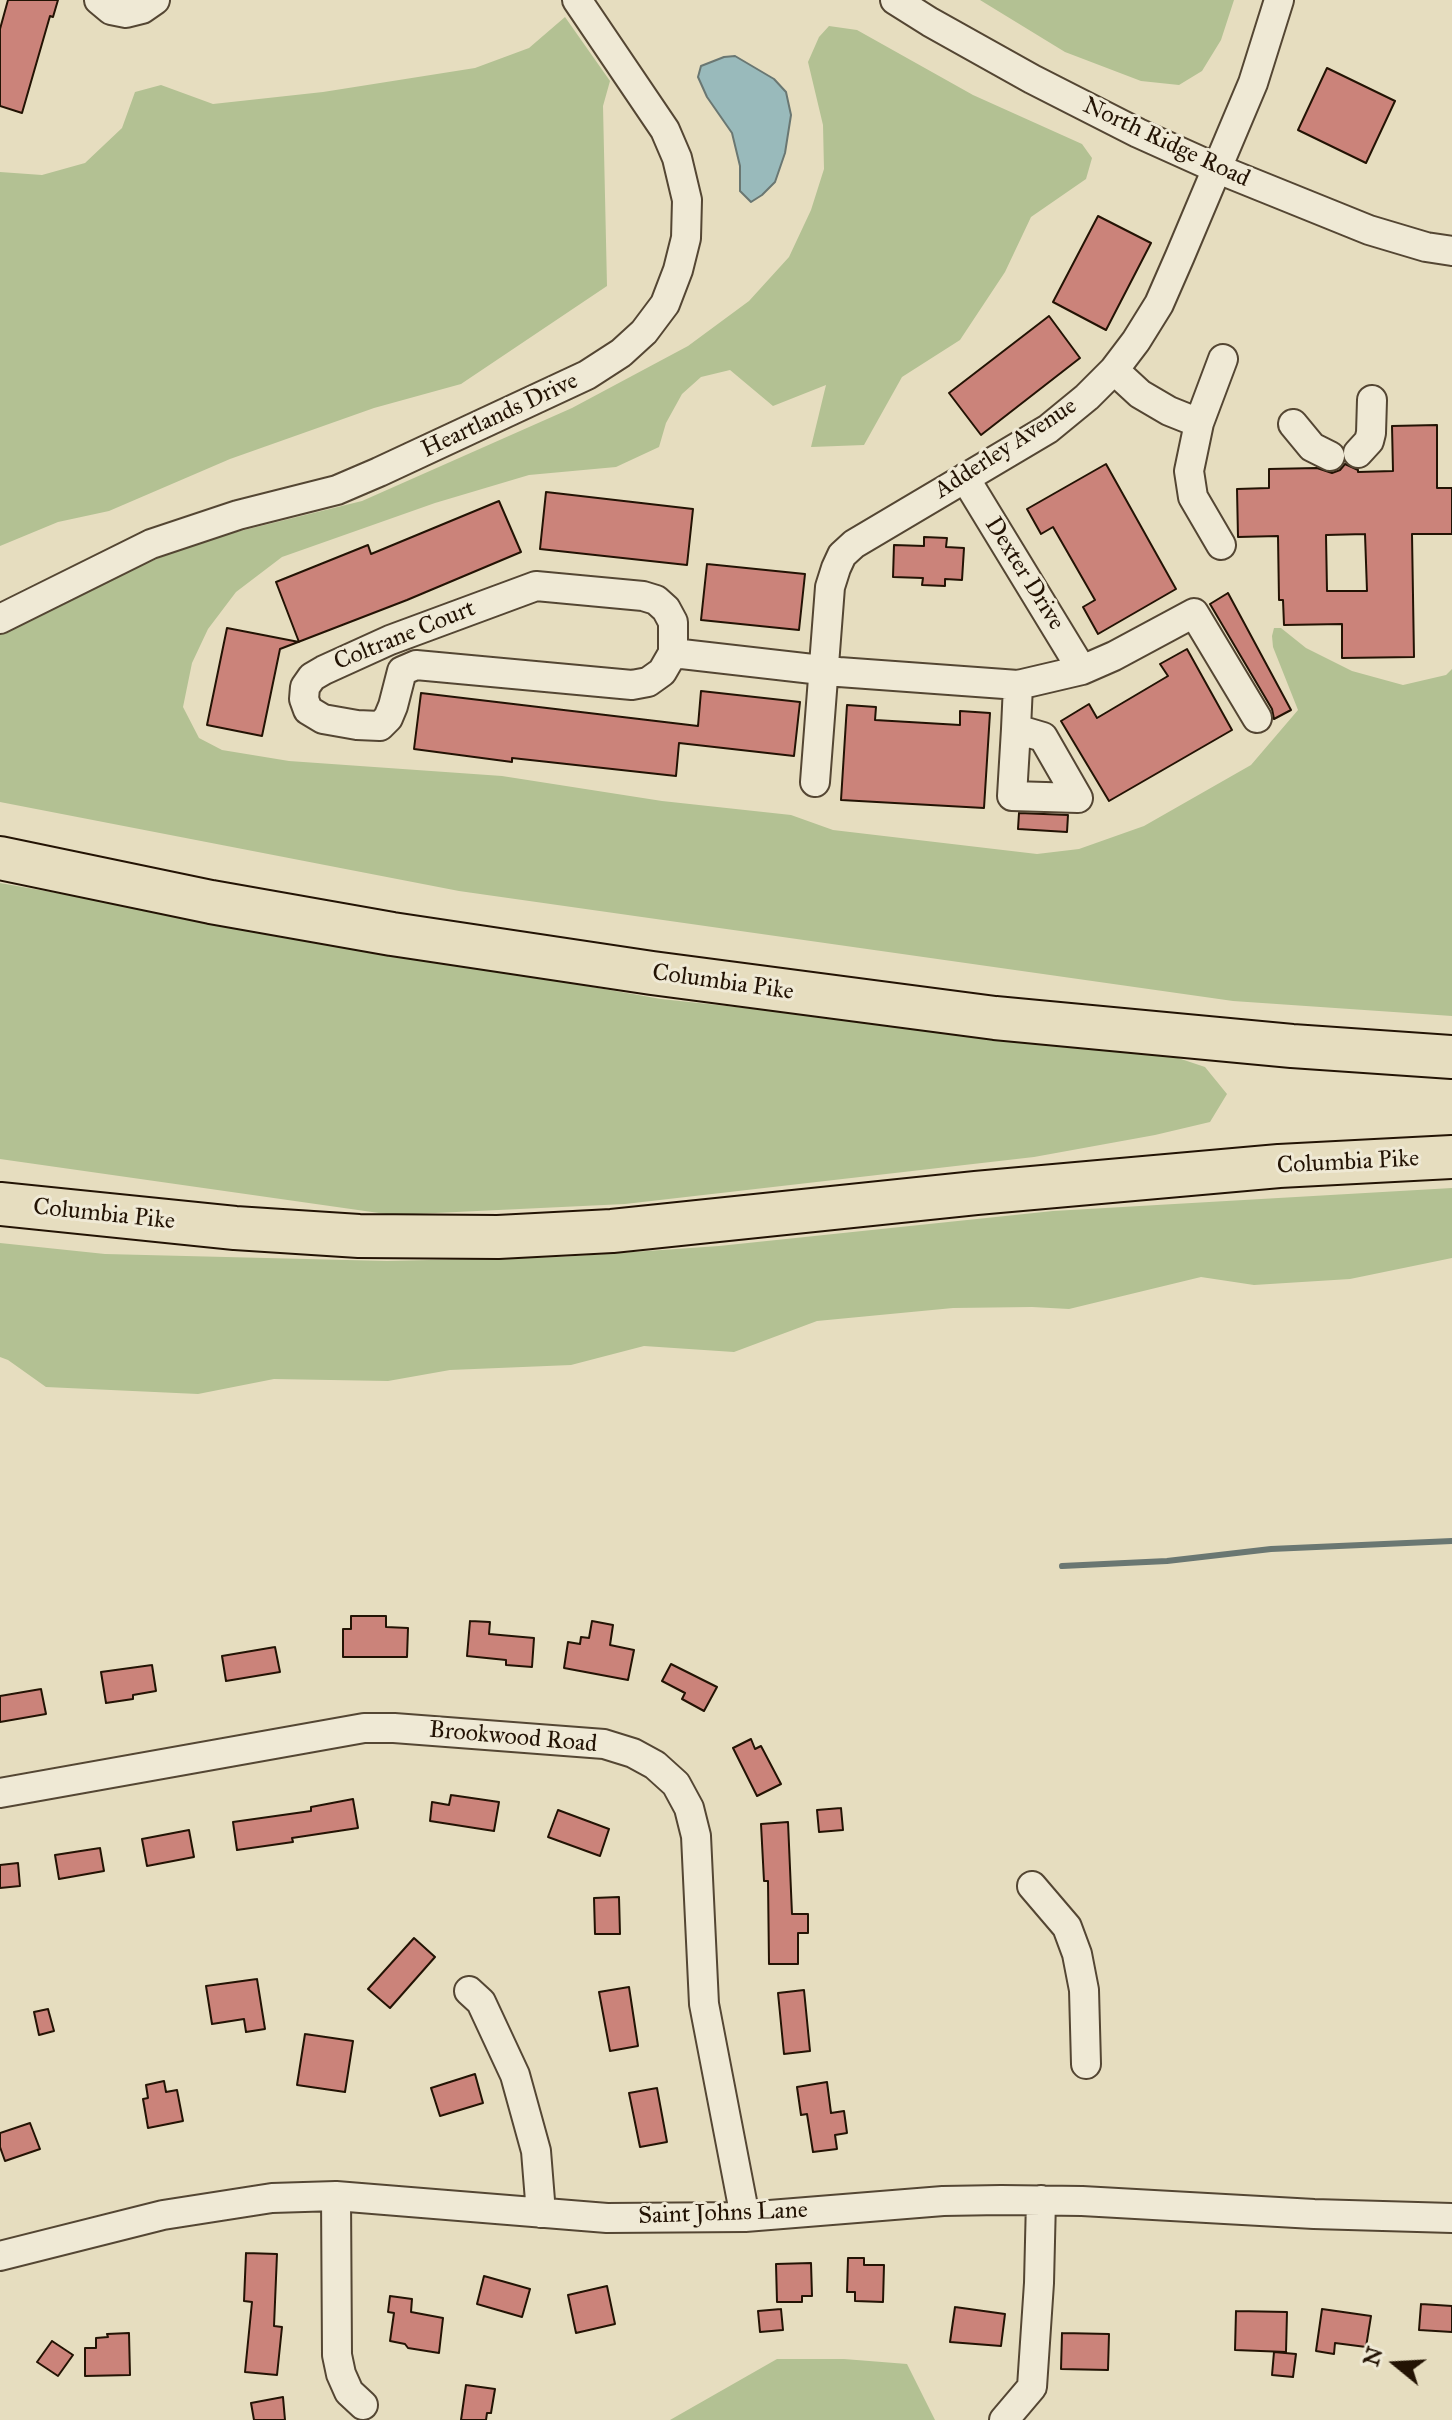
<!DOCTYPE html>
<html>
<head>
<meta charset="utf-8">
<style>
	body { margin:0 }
	#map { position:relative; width:1452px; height:2420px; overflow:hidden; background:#e6ddbf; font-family:"IM FELL Great Primer",serif }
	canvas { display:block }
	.north { position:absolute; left:1356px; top:2324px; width:80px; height:80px; -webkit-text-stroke:6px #efe9d5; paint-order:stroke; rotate:288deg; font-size:22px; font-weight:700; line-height:32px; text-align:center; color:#231304 }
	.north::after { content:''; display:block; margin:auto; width:28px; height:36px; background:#231304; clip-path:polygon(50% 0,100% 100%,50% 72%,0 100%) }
</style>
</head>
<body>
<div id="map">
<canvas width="1452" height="2420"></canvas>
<div class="north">N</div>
</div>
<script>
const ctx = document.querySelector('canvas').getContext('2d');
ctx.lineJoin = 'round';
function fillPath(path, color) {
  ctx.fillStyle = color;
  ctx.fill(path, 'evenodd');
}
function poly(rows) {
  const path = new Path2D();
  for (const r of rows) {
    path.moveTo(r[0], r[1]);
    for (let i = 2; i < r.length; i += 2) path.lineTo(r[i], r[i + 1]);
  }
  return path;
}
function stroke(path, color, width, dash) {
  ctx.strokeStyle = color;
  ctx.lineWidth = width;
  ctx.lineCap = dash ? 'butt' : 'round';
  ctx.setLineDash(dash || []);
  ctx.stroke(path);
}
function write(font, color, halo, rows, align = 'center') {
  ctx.font = font + ' "IM FELL Great Primer",serif';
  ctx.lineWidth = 6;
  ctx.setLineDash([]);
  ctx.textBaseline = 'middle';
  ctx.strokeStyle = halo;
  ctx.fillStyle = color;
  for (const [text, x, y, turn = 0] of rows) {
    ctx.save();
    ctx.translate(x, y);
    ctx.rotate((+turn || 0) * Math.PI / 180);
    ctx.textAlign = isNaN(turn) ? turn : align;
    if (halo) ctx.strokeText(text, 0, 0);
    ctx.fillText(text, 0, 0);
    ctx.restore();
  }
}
fillPath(poly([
	[980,0,1234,0,1221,40,1202,71,1179,85,1141,81,1065,52],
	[565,17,610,81,603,106,607,286,461,384,374,408,230,459,109,511,58,522,0,546,0,172,42,175,85,163,122,128,135,92,161,85,213,104,323,92,475,68,529,48],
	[829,26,857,30,973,95,1082,144,1092,158,1086,179,1031,217,1005,272,960,340,902,377,864,445,811,447,826,385,773,406,730,370,701,377,682,394,666,423,659,447,616,467,529,475,435,503,282,557,236,592,208,629,192,663,183,707,199,738,222,750,289,761,502,776,662,801,791,815,833,830,1037,854,1079,849,1144,826,1251,765,1298,710,1273,647,1272,636,1274,628,1281,628,1306,648,1352,671,1403,685,1446,675,1452,669,1452,1016,1233,1001,459,891,0,802,0,630,105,581,180,549,224,535,362,501,572,408,688,346,749,301,789,257,811,210,824,169,823,125,808,62,819,37],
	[0,883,661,999,1160,1052,1205,1067,1227,1094,1210,1122,1155,1135,1034,1157,625,1204,393,1215,0,1159],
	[1452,1188,1452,1258,1350,1279,1254,1285,1201,1277,1069,1309,1032,1307,953,1308,817,1321,734,1352,644,1346,571,1365,450,1370,388,1381,274,1379,198,1394,46,1387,8,1360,0,1357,0,1243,105,1254,387,1261,561,1257,719,1246,1053,1211],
	[777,2359,844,2359,907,2364,935,2420,670,2420]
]), '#b3c193');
const water = poly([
	[735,56,774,79,786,92,791,115,785,153,775,182,762,195,751,202,740,191,740,166,732,133,707,97,698,77,701,66,724,57,735,56]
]);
fillPath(water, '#99babb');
stroke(water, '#6a7772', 2);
stroke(poly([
	[1062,1566,1167,1561,1271,1549,1452,1541]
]), '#6a7772', 6);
const building = poly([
	[8,0,58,0,53,17,50,16,22,113,0,106,0,29,8,0],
	[1327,68,1395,101,1366,163,1298,130,1327,68],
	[1098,216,1151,243,1106,330,1053,302,1098,216],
	[1049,316,1080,358,981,435,949,393,1049,316],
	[1437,425,1437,488,1452,488,1452,534,1412,534,1414,657,1342,658,1342,624,1284,625,1283,600,1279,600,1278,536,1238,537,1237,489,1269,488,1269,469,1317,468,1332,473,1340,470,1345,464,1358,470,1358,472,1393,471,1392,426,1437,425],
	[1365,534,1367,591,1327,591,1326,535,1365,534],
	[1106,464,1176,589,1098,634,1083,607,1095,600,1053,527,1041,534,1027,509,1106,464],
	[546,492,693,509,687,565,540,549,546,492],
	[499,501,521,552,407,600,280,649,262,736,207,725,227,628,299,642,276,582,368,545,371,554,499,501],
	[924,537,947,538,946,547,964,548,962,580,945,579,945,586,922,585,923,578,893,577,894,545,924,546,924,537],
	[707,564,805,574,799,630,701,620,707,564],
	[1228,593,1291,710,1274,719,1272,709,1210,604,1228,593],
	[1187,649,1232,730,1109,801,1061,721,1089,704,1097,718,1168,676,1160,664,1187,649],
	[701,691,800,702,794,756,679,743,676,776,512,758,512,762,414,749,421,693,698,726,701,691],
	[847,705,876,707,875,720,960,725,960,711,990,713,984,808,841,800,847,705],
	[1019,813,1068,815,1067,832,1018,829,1019,813],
	[351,1616,386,1616,386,1627,408,1628,407,1657,343,1657,343,1629,351,1629,351,1616],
	[470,1621,490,1622,489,1634,534,1638,532,1667,506,1665,506,1660,467,1656,470,1621],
	[592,1621,613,1625,610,1645,634,1650,628,1680,564,1668,568,1642,580,1644,581,1637,589,1638,592,1621],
	[275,1647,280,1672,226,1681,222,1656,275,1647],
	[671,1664,717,1687,704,1711,682,1699,685,1693,662,1681,671,1664],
	[152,1665,156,1691,133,1695,133,1699,106,1703,101,1672,152,1665],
	[41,1689,46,1714,0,1722,0,1696,41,1689],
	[751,1739,755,1749,761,1746,781,1784,757,1796,733,1748,751,1739],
	[451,1795,499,1802,494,1831,430,1821,432,1802,449,1805,451,1795],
	[353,1799,358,1828,292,1838,293,1842,237,1850,233,1822,311,1811,311,1807,353,1799],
	[841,1808,843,1830,819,1832,817,1810,841,1808],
	[558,1810,609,1829,600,1856,548,1837,558,1810],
	[788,1822,792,1914,808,1914,808,1933,798,1933,798,1964,769,1964,768,1881,764,1881,761,1824,788,1822],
	[189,1830,194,1857,147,1866,142,1839,189,1830],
	[100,1848,104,1871,59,1879,55,1855,100,1848],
	[18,1863,20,1886,0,1888,0,1865,18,1863],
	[619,1897,620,1934,595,1934,594,1898,619,1897],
	[414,1938,435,1957,390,2008,368,1989,414,1938],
	[257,1979,265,2029,246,2032,244,2019,212,2024,206,1986,257,1979],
	[629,1987,638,2046,610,2051,599,1992,629,1987],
	[804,1990,810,2051,784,2054,778,1993,804,1990],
	[48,2009,54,2031,39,2035,34,2012,48,2009],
	[305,2034,353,2041,345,2092,297,2085,305,2034],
	[475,2074,483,2103,440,2116,431,2088,475,2074],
	[164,2081,166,2092,177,2090,183,2121,148,2128,143,2099,148,2098,146,2085,164,2081],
	[827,2082,831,2113,844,2111,847,2133,835,2135,837,2149,813,2152,807,2114,801,2115,797,2087,827,2082],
	[657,2088,667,2142,640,2147,629,2093,657,2088],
	[30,2123,40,2149,5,2161,0,2147,0,2133,30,2123],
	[246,2253,277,2254,274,2326,282,2327,277,2375,245,2372,252,2302,244,2301,246,2253],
	[848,2258,864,2258,864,2265,884,2265,883,2302,855,2301,855,2292,847,2292,848,2258],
	[811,2263,812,2296,802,2296,802,2302,777,2302,776,2264,811,2263],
	[484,2276,530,2289,522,2317,477,2304,484,2276],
	[607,2286,615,2324,576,2333,568,2295,607,2286],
	[390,2296,412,2299,411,2312,443,2318,439,2353,408,2348,405,2344,390,2341,394,2313,388,2312,390,2296],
	[1421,2304,1452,2306,1452,2332,1419,2330,1421,2304],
	[955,2307,1005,2314,1001,2346,950,2342,955,2307],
	[781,2309,783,2330,760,2332,758,2311,781,2309],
	[1322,2309,1371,2316,1366,2347,1335,2343,1334,2354,1316,2351,1322,2309],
	[1236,2311,1287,2312,1286,2352,1235,2350,1236,2311],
	[129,2333,130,2375,85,2376,85,2348,96,2348,96,2338,108,2337,107,2334,129,2333],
	[1062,2333,1109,2334,1108,2370,1061,2369,1062,2333],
	[52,2341,73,2355,58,2376,37,2362,52,2341],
	[1274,2352,1296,2354,1293,2377,1272,2375,1274,2352],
	[466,2385,495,2389,491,2413,487,2413,486,2420,461,2420,466,2385],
	[283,2397,285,2420,254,2420,251,2403,283,2397]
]);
fillPath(building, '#cb837a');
stroke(building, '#231304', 2);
const minor = poly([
	[99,0,111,10,126,13,142,9,155,0],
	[895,0,930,22,1032,79,1138,133,1218,169,1369,230,1426,247,1452,251],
	[1114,370,1140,394,1169,411,1199,423],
	[1293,424,1312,447,1330,456],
	[1358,453,1369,441,1371,433,1372,400],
	[965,478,1082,670],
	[1221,545,1193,497,1189,471,1199,423,1223,359],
	[0,619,151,544,238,515,337,490,379,472,587,375,621,353,644,332,665,304,678,270,686,238,687,200,677,158,665,130,577,0],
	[673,653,673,622,666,609,656,600,643,596,536,586,390,640,324,670,312,677,305,687,304,699,308,710,323,719,357,725,380,726,388,718,393,706,402,671,416,665,632,685,648,682,662,672,673,653,839,672,1018,685,1082,670,1114,656,1194,613,1257,718],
	[1016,729,1043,737,1078,798,1012,796,1016,729,1018,685],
	[815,782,830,587,836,568,842,555,854,544,1048,429,1087,397,1114,370,1136,341,1159,304,1180,256,1253,83,1279,0],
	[0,1793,364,1728,394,1728,604,1744,633,1753,655,1765,676,1784,689,1808,696,1836,704,2004,745,2217],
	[1032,1886,1067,1927,1077,1954,1084,1990,1086,2064],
	[469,1991,481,2002,515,2075,536,2151,541,2213],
	[336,2196,337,2355,341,2374,349,2392,363,2405],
	[0,2256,163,2215,272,2198,336,2196,607,2218,745,2217,943,2201,1001,2200,1082,2201,1314,2214,1452,2218],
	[1004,2420,1032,2387,1039,2283,1041,2200]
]);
const highway = poly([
	[0,858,211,902,392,934,652,973,995,1018,1292,1046,1452,1057],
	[0,1204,235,1228,359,1236,498,1237,612,1231,976,1193,1279,1166,1452,1157]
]);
stroke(minor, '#544633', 32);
stroke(highway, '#231304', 46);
stroke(minor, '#efe9d5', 28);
stroke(highway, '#e6ddbf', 42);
write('24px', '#231304', '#efe9d5', [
	["North Ridge Road",1166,143,25],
	["Heartlands Drive",500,416,-25],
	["Adderley Avenue",1006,449,-33],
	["Dexter Drive",1024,574,58],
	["Coltrane Court",405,636,-22],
	["Columbia Pike",723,983,8],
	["Columbia Pike",1348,1163,-3],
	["Columbia Pike",104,1215,6],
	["Brookwood Road",513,1738,5],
	["Saint Johns Lane",723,2214,-2]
]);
</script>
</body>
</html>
